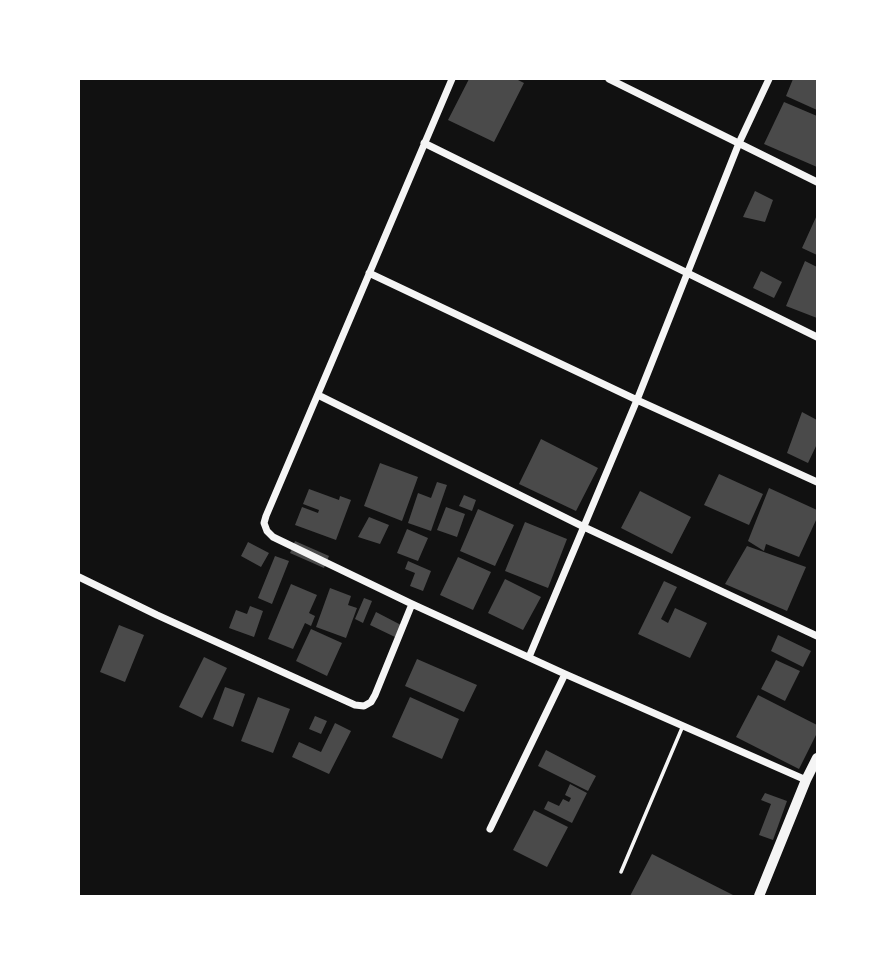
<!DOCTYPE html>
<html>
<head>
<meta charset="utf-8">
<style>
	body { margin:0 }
	#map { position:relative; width:896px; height:975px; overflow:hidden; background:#111; font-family:"Nunito Sans",sans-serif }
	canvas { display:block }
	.frame { position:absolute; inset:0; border:80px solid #fff; pointer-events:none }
</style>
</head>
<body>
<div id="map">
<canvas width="896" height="975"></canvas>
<div class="frame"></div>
</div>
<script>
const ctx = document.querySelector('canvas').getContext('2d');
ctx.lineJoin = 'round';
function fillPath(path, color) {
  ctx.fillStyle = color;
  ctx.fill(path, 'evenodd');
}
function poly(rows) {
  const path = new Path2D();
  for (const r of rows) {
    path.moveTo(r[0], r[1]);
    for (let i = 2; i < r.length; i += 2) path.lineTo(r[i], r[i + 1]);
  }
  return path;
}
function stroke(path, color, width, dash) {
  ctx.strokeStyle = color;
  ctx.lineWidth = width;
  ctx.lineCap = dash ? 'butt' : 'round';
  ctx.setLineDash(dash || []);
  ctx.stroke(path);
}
fillPath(poly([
	[469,79,516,79,524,83,494,142,448,120],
	[793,79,817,79,817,110,786,96],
	[784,102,817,116,817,167,764,144],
	[755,191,773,200,765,222,743,217],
	[817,215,817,255,802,248],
	[805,261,817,267,817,318,786,306],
	[761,271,782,282,774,298,753,288],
	[802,412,817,420,817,444,808,463,787,453],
	[541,439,598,468,576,511,519,484],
	[380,463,418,477,402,521,364,506],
	[719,474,763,494,749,525,704,505],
	[437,482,447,485,431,531,408,523,418,493,431,498],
	[769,488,817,510,817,518,799,557,766,544,764,551,748,541],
	[309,489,339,500,340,496,351,500,336,540,295,525,302,507,318,513,319,510,303,504],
	[640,491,691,517,672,554,621,528],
	[464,495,476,500,472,511,459,506],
	[446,507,465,514,457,537,437,530],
	[478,509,514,525,495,566,460,551],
	[369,517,389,525,380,544,358,537],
	[525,522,567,539,548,588,505,571],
	[407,529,428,538,418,561,397,553],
	[295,541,329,556,324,568,290,553],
	[248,542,269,553,261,567,241,556],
	[747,546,806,567,787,611,725,584],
	[275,556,289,561,272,604,258,598],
	[458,557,491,572,473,610,440,595],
	[408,561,431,571,423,591,410,586,415,573,405,569],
	[505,579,541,597,523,630,488,613],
	[664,581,677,587,661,619,668,623,675,608,707,623,690,658,638,634],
	[291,584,317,595,309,613,315,616,311,626,305,623,293,649,268,639],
	[330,588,351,596,348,605,357,608,346,638,316,627],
	[364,598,372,601,363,623,355,619],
	[250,606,263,611,254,637,229,628,236,610,247,614],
	[376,612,401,625,395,637,370,625],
	[119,625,144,635,125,682,100,672],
	[311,629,342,643,327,676,296,661],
	[778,635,811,651,803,667,771,651],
	[204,657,227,668,202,718,179,707],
	[417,659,477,685,464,712,405,686],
	[776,660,800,671,785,701,761,689],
	[225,687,245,694,233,727,213,719],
	[758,695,817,725,817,733,799,769,736,737],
	[258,697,290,709,273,753,241,741],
	[410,697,459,719,442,759,392,737],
	[315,716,327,721,321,734,309,729],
	[335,723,351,731,329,774,292,757,299,742,321,752],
	[546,750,596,776,588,791,538,766],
	[570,784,587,793,572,823,544,809,548,801,559,806,563,799,569,802,571,798,565,795],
	[765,793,787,801,773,840,759,835,771,804,761,800],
	[534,810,568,827,547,867,513,850],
	[652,854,735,896,630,896]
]), '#4a4a4a');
stroke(poly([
	[621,872,682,728]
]), '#f5f5f5', 3.5);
stroke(poly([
	[452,79,266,516,264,523,267,531,273,537,412,604,565,674,806,780],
	[609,79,817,182],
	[424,143,817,337],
	[369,273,637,400,817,482],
	[318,395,584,527,817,636],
	[79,577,157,615,355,705,364,706,371,702,375,695,412,604],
	[529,657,637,400,739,143,769,79],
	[490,829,565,674]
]), '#f5f5f5', 7);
stroke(poly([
	[759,896,806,780,817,758]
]), '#f5f5f5', 10);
</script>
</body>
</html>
